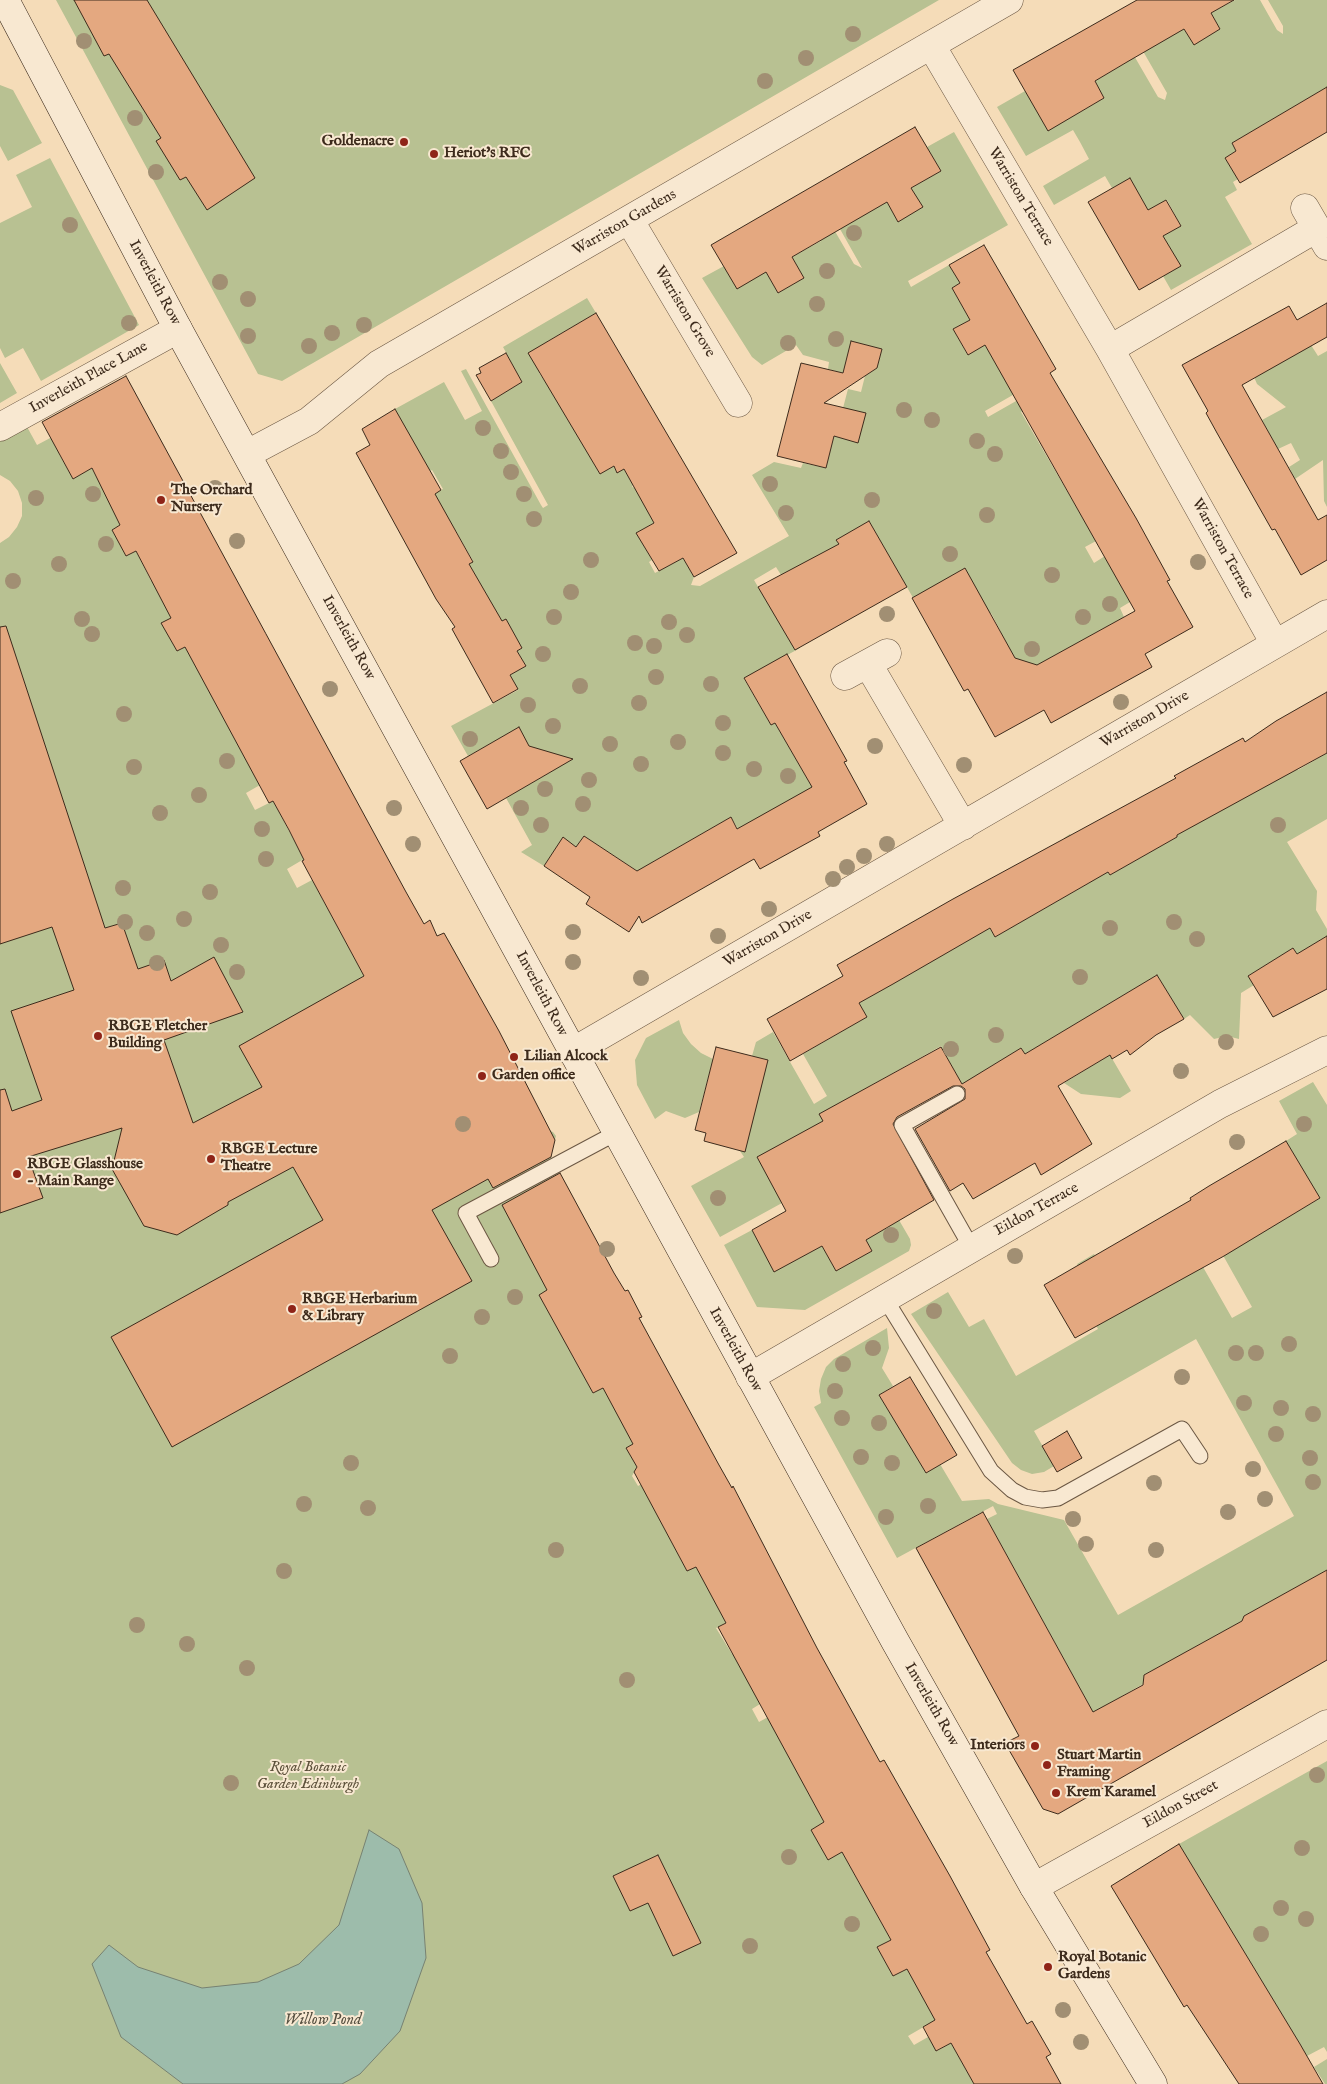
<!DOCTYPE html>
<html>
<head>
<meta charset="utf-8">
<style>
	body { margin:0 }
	canvas { display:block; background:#f5dcb8 }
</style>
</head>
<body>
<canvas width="1327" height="2084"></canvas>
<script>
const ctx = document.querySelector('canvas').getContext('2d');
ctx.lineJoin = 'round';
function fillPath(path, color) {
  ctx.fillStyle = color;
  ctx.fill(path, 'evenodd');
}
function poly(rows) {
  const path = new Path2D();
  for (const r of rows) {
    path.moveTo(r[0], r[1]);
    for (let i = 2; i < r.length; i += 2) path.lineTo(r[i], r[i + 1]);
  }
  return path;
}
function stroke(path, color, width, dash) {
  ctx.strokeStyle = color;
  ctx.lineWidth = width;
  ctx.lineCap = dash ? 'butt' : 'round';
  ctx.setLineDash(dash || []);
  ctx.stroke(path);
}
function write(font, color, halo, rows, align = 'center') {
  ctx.font = font + ' "IM FELL English",serif';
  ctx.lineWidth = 4;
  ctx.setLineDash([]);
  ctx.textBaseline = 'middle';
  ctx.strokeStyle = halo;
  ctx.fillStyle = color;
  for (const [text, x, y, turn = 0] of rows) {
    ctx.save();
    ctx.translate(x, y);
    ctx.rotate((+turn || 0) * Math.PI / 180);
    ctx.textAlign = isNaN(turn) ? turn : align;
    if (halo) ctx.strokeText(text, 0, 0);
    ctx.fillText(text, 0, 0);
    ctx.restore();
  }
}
fillPath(poly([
	[56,0,939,0,282,381,258,374],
	[1235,0,1260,0,1277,30,1283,34,1283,26,1268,0,1327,0,1327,87,1232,143,1236,151,1225,158,1238,179,1233,182,1237,190,1225,197,1252,244,1171,290,1163,276,1180,266,1163,236,1181,226,1167,200,1148,210,1130,179,1112,188,1105,176,1054,205,1043,186,1089,159,1080,142,1073,130,1026,156,997,107,1025,91,1079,113,1104,98,1095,81,1127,62,1114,40,1122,35,1158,97,1165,100,1167,93,1132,32,1184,29,1194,44,1220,29,1211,13],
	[0,85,13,90,42,143,8,161,0,146],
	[954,132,1008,225,908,281,911,287,949,265,957,278,967,272,970,277,952,288,970,320,953,329,967,354,985,345,1002,374,1032,384,985,411,988,417,1053,380,1059,389,1021,412,1096,541,1085,547,1094,563,1105,556,1130,602,1120,608,1124,617,1023,673,1005,668,1001,632,991,613,979,620,976,589,965,568,951,576,954,583,916,603,869,521,837,540,846,557,781,575,776,567,754,580,767,602,772,599,800,648,744,679,771,725,775,723,809,782,816,788,738,829,731,817,654,861,659,885,584,836,576,847,563,838,544,866,521,852,532,845,506,798,554,770,555,761,534,755,518,728,468,756,451,726,518,690,510,675,526,666,517,651,522,648,501,622,469,564,473,561,456,531,452,533,432,495,443,489,432,470,425,473,395,409,444,382,465,420,482,411,461,371,466,369,541,505,543,508,548,505,491,401,522,382,503,347,587,298,596,313,548,341,539,373,546,383,554,378,567,419,573,428,581,424,594,464,600,474,614,466,617,472,624,469,630,480,637,476,632,487,640,489,658,520,637,533,652,560,649,562,655,573,683,558,694,577,691,585,700,586,789,536,752,475,774,462,801,468,803,463,826,468,834,436,858,442,843,408,848,389,861,392,865,376,877,368,882,349,851,341,843,373,828,369,829,362,803,355,796,345,762,365,752,357,702,278,724,266,766,272,778,293,804,278,792,257,821,241,808,217,822,209,854,264,862,268,827,206,887,202,898,221,909,215,922,207,911,188,941,171,927,147],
	[50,158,139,325,41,381,23,348,5,358,0,348,0,223,32,207,16,175],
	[1311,345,1318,356,1327,351,1327,507,1324,501,1323,460,1295,479,1289,467,1300,460,1291,443,1278,449,1262,420,1286,407,1257,384,1254,377],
	[0,363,17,393,0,403],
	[26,425,37,445,69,428,59,454,73,479,92,468,97,478,131,459,121,524,112,530,126,556,136,551,151,581,217,546,172,618,162,623,177,651,187,646,260,785,246,793,255,810,273,801,304,859,287,869,297,888,312,880,364,976,444,933,455,952,550,1131,553,1132,556,1136,553,1146,547,1149,596,1240,593,1265,539,1295,593,1393,628,1375,633,1444,627,1448,637,1467,632,1476,638,1486,673,1467,650,1501,687,1571,704,1563,726,1623,716,1628,732,1654,741,1650,760,1704,752,1709,759,1722,768,1717,872,1749,805,1787,824,1822,811,1830,828,1860,842,1852,860,1885,927,1849,937,1865,870,1903,891,1940,877,1947,893,1976,907,1969,977,1996,908,2036,914,2045,928,2037,937,2051,951,2043,974,2084,0,2084,0,543,9,537,17,527,22,516,22,503,18,491,10,481,0,475,0,439],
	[1285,749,1298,770,1327,753,1327,819,1287,842,1317,891,1316,910,1327,929,1327,939,1325,937,1297,954,1293,948,1248,976,1254,985,1241,993,1239,1039,1227,1036,1214,1039,1190,1015,1184,1019,1157,975,1025,1054,1021,1048,980,1073,1027,1150,974,1106,941,1046,927,1054,861,1091,885,1196,910,1239,911,1245,909,1251,805,1310,757,1307,724,1245,752,1230,775,1271,822,1246,836,1271,872,1251,836,1184,782,1203,720,1237,691,1186,744,1157,740,1151,768,1060,752,1056,756,1042,773,1032,814,1104,827,1096,803,1054,867,1017,859,1003,974,937,953,899,969,891,995,937,1089,883,1064,838,1070,834,1086,861,1098,855,1110,875,1177,837,1166,817],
	[679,1020,683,1033,691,1044,701,1053,713,1059,699,1112,685,1118,666,1111,655,1119,637,1085,635,1060,646,1038],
	[1110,1055,1131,1091,1120,1098,1081,1094,1064,1083],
	[1313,1082,1327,1105,1327,1570,1244,1616,1242,1621,1144,1675,1143,1684,1091,1714,1086,1699,987,1519,997,1514,993,1506,897,1558,814,1407,821,1403,819,1391,821,1379,826,1367,834,1359,887,1328,889,1348,882,1368,893,1386,879,1395,895,1421,909,1413,926,1473,940,1464,962,1501,989,1499,998,1504,1064,1520,1118,1615,1294,1516,1196,1339,1034,1431,1054,1466,1044,1472,1032,1474,1021,1470,1012,1463,911,1314,948,1292,969,1327,984,1319,1016,1376,1098,1329,1080,1296,1091,1289,1077,1264,1094,1254,1125,1310,1203,1267,1232,1318,1252,1307,1206,1225,1240,1245,1319,1199,1286,1141,1297,1134,1279,1101],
	[1327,1761,1327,2052,1324,2047,1307,2056,1179,1844],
	[1327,2059,1327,2084,1325,2084,1314,2067]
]), '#b8c192');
const water = poly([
	[369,1830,399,1849,422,1903,426,1958,400,2031,360,2074,342,2084,183,2084,121,2037,92,1964,109,1945,138,1967,202,1988,258,1982,299,1964,339,1925,369,1830]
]);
fillPath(water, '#9dbcab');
stroke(water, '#778272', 1);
const building = poly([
	[74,0,147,0,255,178,207,210,186,177,180,180,156,141,161,138,109,54,104,56,74,0],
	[1137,0,1234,0,1211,13,1220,29,1194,45,1184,29,1127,62,1095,81,1104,98,1048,131,1013,70,1137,0],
	[1327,87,1327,132,1240,183,1225,158,1236,151,1232,143,1327,87],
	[915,127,941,171,911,188,923,207,898,222,887,202,792,257,804,278,778,293,766,272,737,289,711,245,915,127],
	[1130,178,1148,210,1166,200,1181,226,1163,236,1181,266,1139,290,1088,202,1130,178],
	[984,245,1056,369,1050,373,1136,518,1170,580,1167,581,1193,627,1145,654,1152,667,1051,723,1044,710,995,737,968,689,964,691,912,598,965,568,1015,658,1037,665,1135,611,985,345,968,355,953,329,970,320,952,288,960,283,949,265,984,245],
	[1327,303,1327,337,1242,385,1318,520,1327,515,1327,560,1301,575,1275,529,1272,530,1217,433,1206,413,1208,411,1182,365,1289,306,1297,320,1327,303],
	[596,313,737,553,694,577,683,558,659,571,636,533,654,523,624,469,617,473,614,466,600,474,528,353,596,313],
	[851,341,882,349,877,368,824,403,866,413,858,443,834,436,826,468,777,456,801,363,843,373,851,341],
	[506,353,522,382,491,401,476,375,481,373,479,368,506,353],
	[126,376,406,892,424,924,430,920,437,936,444,933,499,1031,555,1140,551,1157,493,1188,488,1179,432,1210,472,1281,172,1447,111,1337,323,1220,293,1167,228,1202,228,1205,177,1235,144,1226,112,1169,122,1128,28,1157,43,1198,0,1213,0,1090,5,1089,12,1111,42,1100,11,1011,74,990,52,927,0,944,0,627,6,626,105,928,122,923,138,969,164,960,171,981,214,957,243,1012,164,1040,193,1123,262,1087,239,1046,364,976,302,861,304,860,289,830,273,801,269,803,185,647,177,651,161,623,171,618,136,551,126,556,112,530,120,525,92,468,73,479,42,422,126,376],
	[395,409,441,490,435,494,473,562,469,564,502,621,506,619,522,648,517,651,526,666,510,675,518,689,493,703,452,629,455,627,436,599,356,453,370,445,362,429,395,409],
	[869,521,907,587,795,650,758,587,839,544,836,540,869,521],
	[787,654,847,761,844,762,867,804,818,832,820,836,760,869,754,859,642,923,639,916,629,932,586,904,590,897,544,866,563,837,576,847,584,836,637,871,731,817,737,829,812,787,775,723,771,725,744,678,787,654],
	[1327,692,1327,753,1177,835,1177,837,1110,875,1108,872,995,937,990,928,893,984,859,1003,867,1017,790,1061,767,1019,843,976,837,965,953,899,1176,778,1174,776,1243,738,1245,742,1276,721,1327,692],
	[519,727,529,746,573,759,487,809,460,761,519,727],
	[1327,936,1327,989,1273,1017,1248,976,1293,948,1297,954,1327,936],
	[1157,975,1184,1019,1156,1035,1130,1055,1127,1050,1112,1059,1110,1055,1058,1086,1092,1144,1041,1175,1035,1163,973,1199,963,1183,950,1191,915,1129,965,1099,965,1089,961,1086,953,1086,897,1117,893,1124,934,1200,866,1240,872,1251,836,1271,822,1246,774,1272,752,1230,786,1211,757,1157,823,1121,819,1114,941,1047,962,1084,1021,1048,1025,1054,1157,975],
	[716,1047,768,1060,745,1152,704,1141,706,1133,695,1130,716,1047],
	[1286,1141,1320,1198,1224,1256,1075,1338,1044,1285,1191,1200,1190,1198,1209,1186,1286,1141],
	[560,1173,614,1273,625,1291,628,1290,642,1317,639,1318,719,1465,732,1488,733,1486,817,1648,880,1762,884,1760,950,1876,990,1950,986,1952,1027,2024,1032,2021,1051,2054,1046,2057,1061,2084,974,2084,951,2043,936,2051,923,2027,935,2020,907,1969,893,1976,877,1947,891,1940,842,1852,828,1860,811,1830,824,1822,718,1627,726,1623,696,1567,687,1571,634,1472,637,1467,626,1448,633,1444,603,1388,593,1393,539,1295,547,1290,502,1205,560,1173],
	[910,1377,957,1455,926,1473,879,1395,910,1377],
	[1067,1431,1082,1458,1057,1472,1042,1446,1067,1431],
	[983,1512,1093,1712,1143,1685,1144,1675,1242,1621,1244,1616,1327,1570,1327,1660,1058,1814,1043,1809,1005,1743,1019,1736,916,1548,983,1512],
	[1179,1844,1300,2044,1323,2084,1239,2084,1187,2005,1184,2007,1128,1914,1111,1886,1179,1844],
	[658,1855,701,1943,673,1956,648,1903,630,1911,613,1876,658,1855]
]);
fillPath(building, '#e4a880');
stroke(building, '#3d2b1c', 1);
const lane = poly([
	[957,1094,902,1125,971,1247],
	[491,1259,466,1213,616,1133],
	[884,1297,991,1471,1012,1490,1025,1497,1042,1500,1058,1498,1182,1429,1200,1456]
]);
const street = poly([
	[931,45,1110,349,1275,644],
	[1305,208,1327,246],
	[630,221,738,403],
	[1110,349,1317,228],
	[0,427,178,329],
	[247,454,309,421,379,364,1009,0],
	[868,664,963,826],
	[845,676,887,653],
	[572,1052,1327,614],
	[750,1377,1220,1104,1327,1050],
	[1034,1887,1327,1724]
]);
const secondary = poly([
	[5,0,178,329,895,1641,1034,1887,1153,2084]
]);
stroke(lane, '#6b5743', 17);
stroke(street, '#6b5743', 29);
stroke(secondary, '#3d2b1c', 29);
stroke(lane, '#f8e8d1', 15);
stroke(street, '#f8e8d1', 28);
stroke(secondary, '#f8e8d1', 28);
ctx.fillStyle = '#a18f73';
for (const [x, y] of [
	[853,34],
	[84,41],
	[806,58],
	[765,81],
	[135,118],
	[156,172],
	[70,225],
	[854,233],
	[827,271],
	[220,282],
	[248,299],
	[817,304],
	[129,323],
	[364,325],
	[332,333],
	[248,336],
	[836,339],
	[788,343],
	[309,346],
	[904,410],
	[932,420],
	[483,428],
	[977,441],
	[501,451],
	[995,454],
	[511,472],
	[770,484],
	[215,488],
	[93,494],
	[524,494],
	[36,498],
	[872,500],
	[786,513],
	[987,515],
	[534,519],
	[237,541],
	[106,544],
	[950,554],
	[591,560],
	[1198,562],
	[59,564],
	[1052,575],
	[13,581],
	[571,592],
	[1110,604],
	[887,614],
	[554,617],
	[1083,617],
	[82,619],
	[669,622],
	[92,634],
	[687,635],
	[635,643],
	[654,646],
	[1032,649],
	[543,654],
	[656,677],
	[711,684],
	[580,686],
	[330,689],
	[1121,702],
	[639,703],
	[528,705],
	[124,714],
	[723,723],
	[553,726],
	[470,739],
	[678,742],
	[610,744],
	[875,746],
	[723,753],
	[227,761],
	[641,764],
	[964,765],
	[134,767],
	[754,769],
	[788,776],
	[589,780],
	[545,789],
	[199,795],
	[583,804],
	[394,808],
	[521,808],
	[160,813],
	[541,825],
	[1278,825],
	[262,829],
	[413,844],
	[887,844],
	[864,856],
	[266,859],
	[847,867],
	[833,879],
	[123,888],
	[210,892],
	[769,909],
	[184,919],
	[125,922],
	[1174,922],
	[1110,928],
	[573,932],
	[147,933],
	[718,936],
	[1197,939],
	[221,945],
	[573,962],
	[157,963],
	[237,972],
	[1080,977],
	[641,978],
	[996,1035],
	[1226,1042],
	[951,1049],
	[1181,1071],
	[463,1124],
	[1304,1124],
	[1237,1142],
	[718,1198],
	[891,1235],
	[607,1249],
	[1015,1256],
	[515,1297],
	[934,1311],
	[482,1317],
	[1289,1344],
	[873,1348],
	[1236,1353],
	[1256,1353],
	[450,1356],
	[843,1364],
	[1182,1377],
	[835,1391],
	[1244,1403],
	[1281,1408],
	[1313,1414],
	[842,1418],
	[879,1423],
	[1276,1434],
	[861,1457],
	[1310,1458],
	[351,1463],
	[892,1463],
	[1253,1469],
	[1313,1482],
	[1154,1483],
	[1265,1499],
	[304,1504],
	[928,1506],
	[368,1508],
	[1228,1512],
	[886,1517],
	[1073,1519],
	[1086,1544],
	[556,1550],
	[1156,1550],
	[284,1571],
	[137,1625],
	[187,1644],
	[247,1668],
	[627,1680],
	[1317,1775],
	[231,1783],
	[1302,1848],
	[789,1857],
	[1281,1908],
	[1306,1919],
	[852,1924],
	[1261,1934],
	[750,1946],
	[1063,2010],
	[1081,2042]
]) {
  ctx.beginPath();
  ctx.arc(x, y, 8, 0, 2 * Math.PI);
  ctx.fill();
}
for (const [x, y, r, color] of [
	[404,142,5,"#8f2418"],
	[434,154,5,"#8f2418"],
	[161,500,5,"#8f2418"],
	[98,1036,5,"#8f2418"],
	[514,1057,5,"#8f2418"],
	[482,1076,5,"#8f2418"],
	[211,1159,5,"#8f2418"],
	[17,1174,5,"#8f2418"],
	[292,1309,5,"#8f2418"],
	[1035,1746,5,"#8f2418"],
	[1047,1765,5,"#8f2418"],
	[1056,1793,5,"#8f2418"],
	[1048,1967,5,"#8f2418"]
]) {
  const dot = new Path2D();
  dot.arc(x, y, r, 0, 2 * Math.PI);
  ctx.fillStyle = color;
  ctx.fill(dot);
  stroke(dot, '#f8e8d1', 2);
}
write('bold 15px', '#3d2b1c', '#f8e8d1', [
	["Goldenacre",394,142,"right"],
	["Heriot's RFC",444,154],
	["The Orchard",171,491],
	["Nursery",171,508],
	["RBGE Fletcher",108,1027],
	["Building",108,1044],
	["Lilian Alcock",524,1057],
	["Garden office",492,1076],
	["RBGE Lecture",221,1150],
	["Theatre",221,1167],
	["RBGE Glasshouse",27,1165],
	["- Main Range",27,1182],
	["RBGE Herbarium",302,1300],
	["& Library",302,1317],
	["Interiors",1025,1746,"right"],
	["Stuart Martin",1057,1756],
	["Framing",1057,1773],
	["Krem Karamel",1066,1793],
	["Royal Botanic",1058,1958],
	["Gardens",1058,1975]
], 'left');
write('15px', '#3d2b1c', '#f8e8d1', [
	["Warriston Terrace",1020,197,59],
	["Warriston Gardens",625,223,-30],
	["Inverleith Row",154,283,62],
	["Warriston Grove",684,312,59],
	["Inverleith Place Lane",89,378,-29],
	["Warriston Terrace",1222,549,61],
	["Inverleith Row",348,638,61],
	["Warriston Drive",1145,720,-30],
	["Warriston Drive",768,939,-30],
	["Inverleith Row",541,994,62],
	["Eildon Terrace",1037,1210,-29],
	["Inverleith Row",735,1350,61],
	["Inverleith Row",931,1705,60],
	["Eildon Street",1181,1805,-29]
]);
write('italic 15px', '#5c503a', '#f8e8d1', [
	["Royal Botanic",308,1768],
	["Garden Edinburgh",308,1785]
]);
write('italic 16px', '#554f40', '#f8e8d1', [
	["Willow Pond",323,2021]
]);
</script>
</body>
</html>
